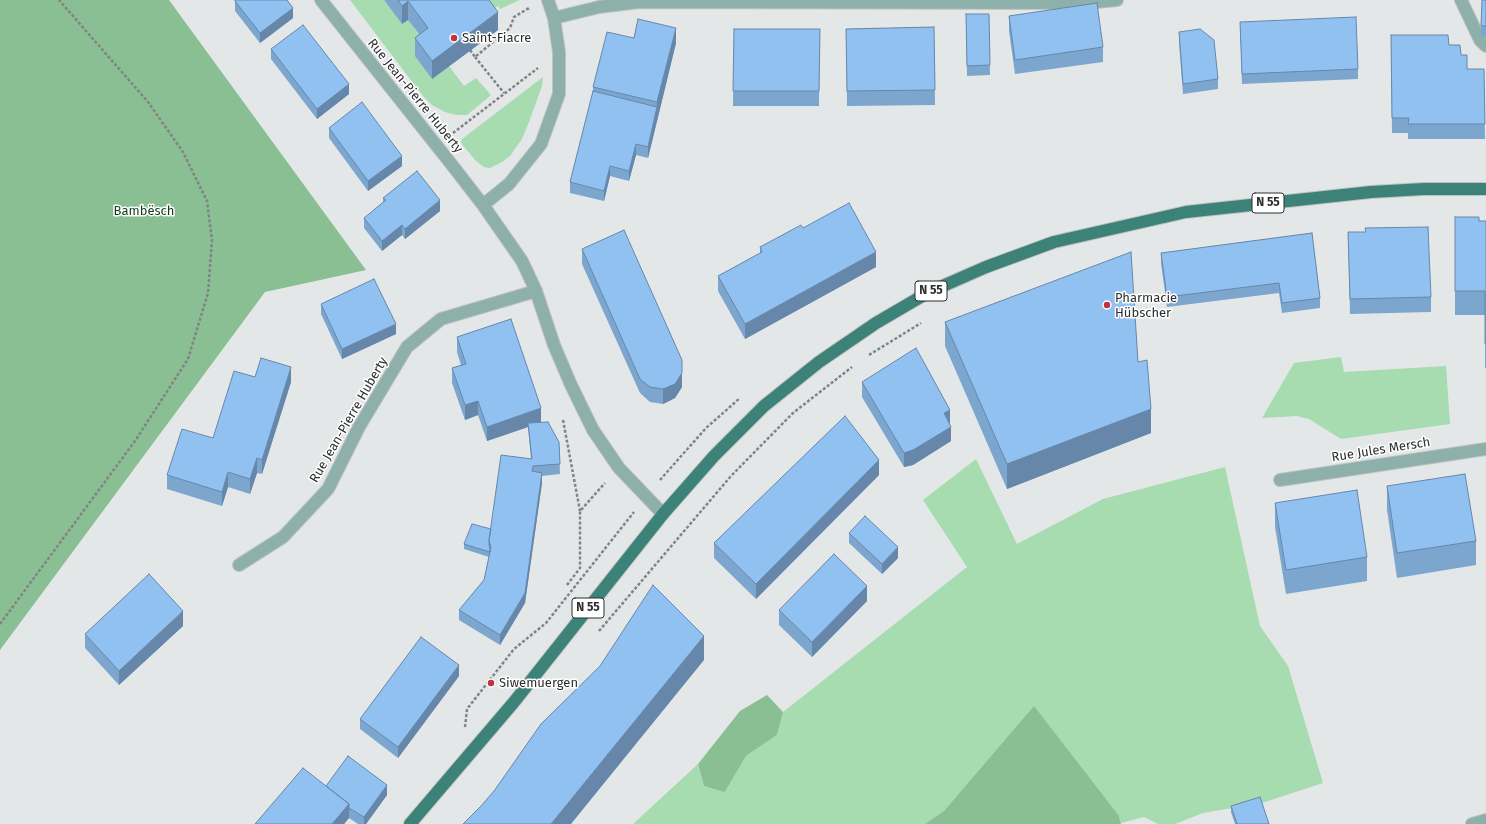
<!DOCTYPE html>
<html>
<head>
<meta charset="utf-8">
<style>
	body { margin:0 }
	canvas { display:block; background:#e3e7e8 }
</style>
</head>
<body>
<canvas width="1486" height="824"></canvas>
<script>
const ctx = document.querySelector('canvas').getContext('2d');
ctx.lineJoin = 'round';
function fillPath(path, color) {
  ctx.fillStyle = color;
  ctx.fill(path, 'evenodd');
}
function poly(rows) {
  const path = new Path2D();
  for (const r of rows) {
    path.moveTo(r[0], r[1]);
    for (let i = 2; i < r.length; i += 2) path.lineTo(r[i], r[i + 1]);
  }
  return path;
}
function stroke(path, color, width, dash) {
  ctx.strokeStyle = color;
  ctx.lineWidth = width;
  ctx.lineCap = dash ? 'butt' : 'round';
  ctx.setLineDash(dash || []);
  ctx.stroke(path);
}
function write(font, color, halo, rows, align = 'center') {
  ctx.font = font + ' "Fira Sans",sans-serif';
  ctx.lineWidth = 3;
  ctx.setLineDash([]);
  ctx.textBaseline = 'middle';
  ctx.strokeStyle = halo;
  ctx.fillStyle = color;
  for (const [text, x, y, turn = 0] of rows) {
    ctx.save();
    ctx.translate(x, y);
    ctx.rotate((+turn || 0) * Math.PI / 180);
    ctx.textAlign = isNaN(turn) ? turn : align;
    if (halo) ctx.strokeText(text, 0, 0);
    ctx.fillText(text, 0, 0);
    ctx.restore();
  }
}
fillPath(poly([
	[350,0,384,0,403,24,408,20,428,46,432,79,449,66,464,86,476,78,491,95,467,115,456,115,445,112,432,105,423,96],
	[485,0,520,0,500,9,498,6,493,9],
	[543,77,542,86,529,122,522,139,510,156,502,162,490,168,484,167,476,161,461,143,462,139],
	[1341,357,1344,372,1446,366,1450,424,1341,439,1309,419,1297,416,1262,418,1294,363],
	[976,459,1017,544,1103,499,1225,467,1260,626,1288,666,1323,783,1262,803,1203,813,1175,824,1158,824,1144,817,1121,823,1119,816,945,810,925,824,633,824,698,764,704,786,726,791,746,756,777,735,783,712,967,567,923,500]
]), '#a7dbb0');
fillPath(poly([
	[0,0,169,0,366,270,265,292,0,650],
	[767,695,783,712,777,735,746,756,725,792,704,786,698,764,740,711],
	[1034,706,1119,816,1121,824,925,824,945,810]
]), '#89bf93');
const service = poly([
	[239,565,283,537,328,489,359,427,407,347,441,319,536,291]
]);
const minor = poly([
	[321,0,452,165,483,205,522,261,536,291,554,345,571,385,593,430,619,468,663,514],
	[1461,0,1480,40,1486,46],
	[554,18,599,7,639,2,1085,3,1117,0],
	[483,205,509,184,541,144,559,94,559,52,554,18,548,0],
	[1280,480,1486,449],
	[1472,824,1486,820]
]);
const primary = poly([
	[410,824,514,702,663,514,714,456,764,406,819,362,876,323,929,292,986,267,1054,242,1186,212,1371,192,1424,189,1486,189]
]);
stroke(service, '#bfc2c3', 14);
stroke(minor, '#bfc2c3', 14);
stroke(primary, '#bfc2c3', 14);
stroke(poly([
	[470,50,475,57,510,28,514,17,529,8,529,10],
	[475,57,504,93],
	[453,133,538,68],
	[869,355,921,323],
	[563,420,580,511],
	[660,480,706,428,740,398],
	[567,585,580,568,580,511,605,483],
	[0,624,135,441,188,359,208,293,212,240,207,201,183,152,148,102,59,0],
	[599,631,731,476,793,413,852,367],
	[465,727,467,709,514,649,546,623,634,512]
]), '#818384', 2.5, [3, 2]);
stroke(service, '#8eb0aa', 12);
stroke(minor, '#8eb0aa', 12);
stroke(primary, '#3c8278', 12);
fillPath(poly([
	[384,0,489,0,498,30,432,79,415,56,415,38,419,34,408,20,402,24],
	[1482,0,1486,0,1486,37,1481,36],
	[235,1,293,18,260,43,235,11],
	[966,14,989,14,990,75,967,76],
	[1009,16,1103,47,1103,62,1015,74,1009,31],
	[1240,22,1358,69,1358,79,1242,84],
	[934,27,935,105,847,106,846,29],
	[734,29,820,29,819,106,733,106],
	[1179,32,1218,79,1218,89,1183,94,1179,42],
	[1391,35,1449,45,1461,55,1467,69,1484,69,1485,139,1408,139,1408,133,1392,133],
	[634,38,676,43,648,158,636,155,629,181,610,176,604,201,570,193,570,182,593,91,593,87],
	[271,49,349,94,317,119,271,59],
	[329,128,402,166,368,191,329,138],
	[383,198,440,211,405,239,402,235,382,251,364,228,364,218,383,203],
	[1455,217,1479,221,1486,221,1486,368,1485,368,1485,315,1455,315],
	[803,228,876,267,745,339,718,291,718,276,760,253,760,247],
	[1348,232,1431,297,1431,312,1350,314],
	[1312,233,1320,298,1320,308,1282,313,1279,293,1167,307,1161,263,1161,253],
	[582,249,682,387,675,398,663,404,650,402,640,393,582,264],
	[321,304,396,334,342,359,321,314],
	[945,322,1138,362,1151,433,1007,489,945,346],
	[457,337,541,423,559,442,560,474,542,476,542,483,525,603,500,645,459,620,459,610,484,580,489,557,464,549,464,544,491,529,531,459,528,427,487,441,478,415,465,420,452,383,452,368,461,365,457,352],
	[255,377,291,382,262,474,257,473,250,494,228,487,222,506,167,489,167,475,213,438],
	[862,382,950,424,951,441,913,465,904,467,862,397],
	[879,475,756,599,714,558,714,543],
	[1387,486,1476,541,1476,565,1397,578,1387,510],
	[1275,503,1367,557,1367,581,1286,594,1275,527],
	[849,533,898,558,882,574,849,543],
	[867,601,812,657,779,625,779,610],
	[183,626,119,685,85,648,85,634],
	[459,676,398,758,360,729,360,719],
	[326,786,387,795,366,824,358,824,349,818,344,824,255,824],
	[1231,806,1269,824,1235,824,1231,812]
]), '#7da6cf');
fillPath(poly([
	[408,1,408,20,402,24,402,6],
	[293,8,293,18,260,43,260,33],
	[498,12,498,30,432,79,432,61],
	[676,28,676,43,648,158,648,147,657,107,657,102],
	[349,84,349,94,317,119,317,109],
	[636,144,636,155,629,181,629,171],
	[402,156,402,166,368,191,368,181],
	[610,166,610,176,604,201,604,191],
	[440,200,440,211,405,239,405,229],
	[402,225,402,235,382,251,382,241],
	[876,252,876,267,745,339,745,324],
	[396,324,396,334,342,359,342,349],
	[682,360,682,387,675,398,663,404,663,389],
	[291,367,291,382,262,474,262,460],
	[478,401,478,415,465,420,465,405],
	[541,408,541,423,528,423,528,427,487,441,487,427],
	[1151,409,1151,433,1007,489,1007,464],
	[950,410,950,425,944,413],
	[951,427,951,441,913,465,904,467,904,453],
	[257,458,257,473,250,494,250,479],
	[879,460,879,475,756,599,756,584],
	[228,472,228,487,222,506,222,492],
	[542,473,542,483,525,603,500,645,500,635],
	[898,547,898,558,882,574,882,564],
	[867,586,867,601,812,657,812,642],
	[183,611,183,626,119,685,119,671],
	[704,636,704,660,571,824,551,824],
	[459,665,459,676,398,758,398,747],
	[387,785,387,795,366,824,364,824,364,817],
	[349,804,349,818,344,824,332,824]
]), '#6687a9');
const building = poly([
	[235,0,287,0,293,8,260,33,235,1,235,0],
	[398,0,489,0,498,12,432,61,415,38,428,28,408,1,402,6,398,0],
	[1482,0,1486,0,1486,26,1481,26,1482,0],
	[1097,3,1103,47,1015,60,1009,16,1097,3],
	[966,14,989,14,990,65,967,66,966,14],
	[1356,17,1358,69,1242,74,1240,22,1356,17],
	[638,19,676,28,657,102,593,87,607,32,634,38,638,19],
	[303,25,349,84,317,109,271,49,303,25],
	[934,27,935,90,847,91,846,29,934,27],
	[734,29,820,29,819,91,733,91,734,29],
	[1200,29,1214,40,1218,79,1183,84,1179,32,1200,29],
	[1391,35,1448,35,1449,45,1460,45,1461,55,1467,55,1467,69,1484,69,1485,124,1408,124,1409,118,1392,118,1391,35],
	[593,91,657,107,648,147,636,144,629,171,610,166,604,191,570,182,593,91],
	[362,102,402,156,368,181,329,128,362,102],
	[417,171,440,200,405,229,402,225,382,241,364,218,386,200,383,198,417,171],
	[849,203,876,252,745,324,718,276,762,252,760,247,801,225,803,228,849,203],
	[1455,217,1479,217,1479,221,1486,221,1486,344,1485,344,1485,291,1455,291,1455,217],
	[1428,227,1431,297,1350,299,1348,232,1366,232,1365,228,1428,227],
	[624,230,682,360,682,373,675,384,663,389,650,387,640,379,582,249,624,230],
	[1312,233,1320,298,1282,303,1279,283,1167,297,1161,253,1312,233],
	[1131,252,1138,362,1147,360,1151,409,1007,464,945,322,1131,252],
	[374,279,396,324,342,349,321,304,374,279],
	[511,319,541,408,487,427,478,401,465,405,452,368,466,364,457,337,511,319],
	[916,348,950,410,944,413,951,427,913,450,904,453,862,382,916,348],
	[261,358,291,367,262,460,257,458,250,479,228,472,222,492,167,475,182,429,213,438,234,371,255,377,261,358],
	[845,416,879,460,756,584,714,543,845,416],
	[548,422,559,442,560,464,533,466,532,471,542,473,525,593,500,635,459,610,484,580,491,547,489,540,501,455,532,459,528,423,548,422],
	[1465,474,1476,541,1397,553,1387,486,1465,474],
	[1357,490,1367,557,1286,570,1275,503,1357,490],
	[865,516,898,547,882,564,849,533,865,516],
	[472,524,491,529,489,540,489,545,490,550,490,552,464,544,472,524],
	[834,554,867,586,812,642,779,610,834,554],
	[149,574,183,611,119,671,85,634,149,574],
	[653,585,704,636,551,824,463,824,481,806,494,791,541,724,600,666,653,585],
	[421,637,459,665,398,747,360,719,421,637],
	[348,756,387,785,364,817,349,808,349,804,326,786,348,756],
	[303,768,349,804,332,824,255,824,303,768],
	[1260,797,1269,824,1237,824,1231,806,1260,797]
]);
fillPath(building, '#91c1f1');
stroke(building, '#6687a9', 1);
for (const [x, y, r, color] of [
	[454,38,4,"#c2313e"],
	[1107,305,4,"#c2313e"],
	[491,683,4,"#c2313e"]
]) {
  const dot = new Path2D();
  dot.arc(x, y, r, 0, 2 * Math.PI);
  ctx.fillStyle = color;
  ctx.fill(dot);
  stroke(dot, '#fff', 1.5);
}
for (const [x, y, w] of [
	[1268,203,32],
	[931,291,32],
	[588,608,32]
]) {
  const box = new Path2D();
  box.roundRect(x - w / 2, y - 10, w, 20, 3);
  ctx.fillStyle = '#fff';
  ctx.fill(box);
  stroke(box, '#2d2e2f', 1);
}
write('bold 12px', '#2d2e2f', null, [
	["N 55",1268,203],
	["N 55",931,291],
	["N 55",588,608]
]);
write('13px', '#2d2e2f', '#fff', [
	["Saint-Fiacre",462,38],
	["Pharmacie",1115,298],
	["Hübscher",1115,313],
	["Siwemuergen",499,683]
], 'left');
write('13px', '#2d2e2f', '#fff', [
	["Rue Jean-Pierre Huberty",415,96,51],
	["Rue Jean-Pierre Huberty",349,420,-60],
	["Rue Jules Mersch",1381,450,-9]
]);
write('13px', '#123b1d', '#fff', [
	["Bambësch",144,211]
]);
</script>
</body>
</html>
